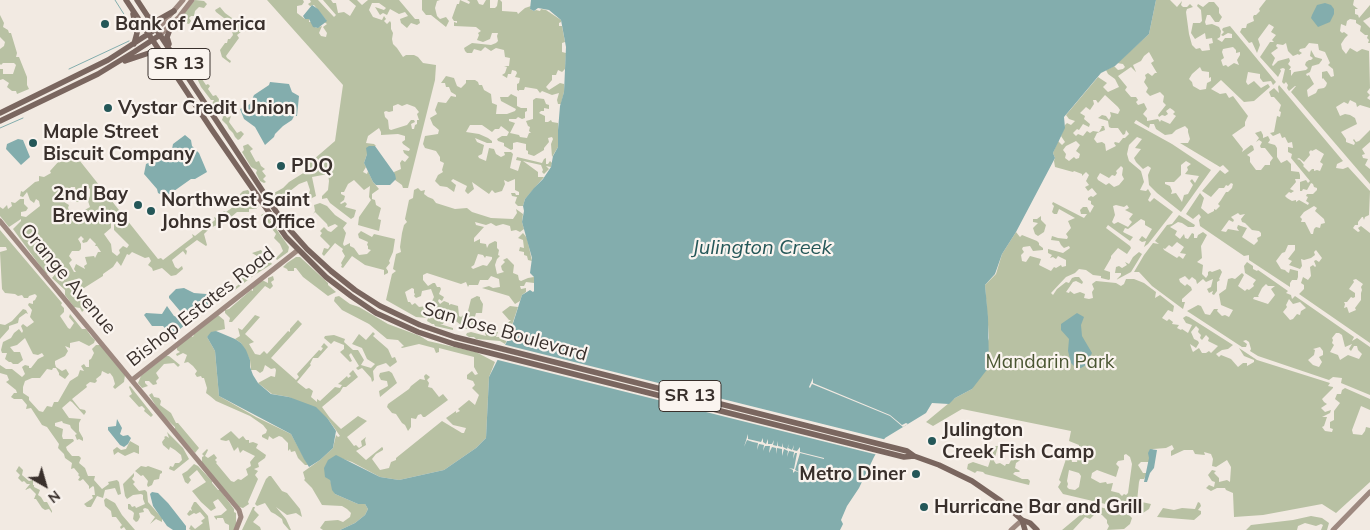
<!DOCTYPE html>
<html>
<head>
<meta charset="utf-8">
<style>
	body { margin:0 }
	#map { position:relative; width:1370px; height:530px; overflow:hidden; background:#f2eae2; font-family:Mulish,sans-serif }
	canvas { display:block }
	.north { position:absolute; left:20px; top:460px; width:50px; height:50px; -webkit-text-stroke:4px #faf4ef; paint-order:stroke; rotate:142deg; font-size:14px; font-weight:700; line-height:20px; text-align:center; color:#39302c }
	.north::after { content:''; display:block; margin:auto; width:18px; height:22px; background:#39302c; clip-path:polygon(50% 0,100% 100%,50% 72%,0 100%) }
</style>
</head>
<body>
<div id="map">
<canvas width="1370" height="530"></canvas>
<div class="north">N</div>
</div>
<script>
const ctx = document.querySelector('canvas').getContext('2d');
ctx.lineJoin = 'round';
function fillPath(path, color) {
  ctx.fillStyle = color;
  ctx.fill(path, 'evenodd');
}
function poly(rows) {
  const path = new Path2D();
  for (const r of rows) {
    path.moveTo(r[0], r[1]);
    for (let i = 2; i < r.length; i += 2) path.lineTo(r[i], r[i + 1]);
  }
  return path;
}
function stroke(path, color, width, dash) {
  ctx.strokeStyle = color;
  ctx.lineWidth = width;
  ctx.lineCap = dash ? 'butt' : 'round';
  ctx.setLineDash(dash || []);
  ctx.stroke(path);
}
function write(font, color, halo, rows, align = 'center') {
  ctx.font = font + ' Mulish,sans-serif';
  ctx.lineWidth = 4.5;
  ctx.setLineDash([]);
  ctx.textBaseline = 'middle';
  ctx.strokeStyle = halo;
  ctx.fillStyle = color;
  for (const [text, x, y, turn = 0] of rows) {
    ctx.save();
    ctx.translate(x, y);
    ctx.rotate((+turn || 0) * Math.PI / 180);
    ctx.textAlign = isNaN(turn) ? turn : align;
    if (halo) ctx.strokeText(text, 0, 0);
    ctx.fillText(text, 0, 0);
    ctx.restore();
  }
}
fillPath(poly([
	[195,0,204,1,207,4,204,8,199,7,195,11,194,16,191,16,189,18,191,21,189,24,185,23,181,27,178,27,176,23],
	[267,0,303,0,304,2,302,5,297,6,297,13,305,19,309,19,309,22,311,22,316,28,322,26,319,33,321,36,326,37,327,33,323,27,327,24,324,22,326,20,314,5,310,6,308,4,311,2,310,0,318,0,334,17,336,15,323,0,331,0,333,3,336,3,338,13,344,12,350,16,356,6,349,0,357,0,362,5,368,0,399,0,415,19,419,19,420,23,417,25,411,23,407,28,401,23,400,19,408,16,405,12,399,14,390,9,387,15,383,13,380,15,375,7,384,10,386,8,379,3,372,3,369,10,373,17,382,20,384,16,386,19,384,21,387,24,390,21,391,23,391,29,393,33,392,39,393,44,397,48,403,57,406,55,414,55,418,57,423,63,436,65,435,80,408,188,403,188,402,185,395,180,394,172,401,169,400,163,402,160,405,162,409,157,404,153,403,150,409,151,410,149,403,144,402,142,405,140,405,136,398,134,381,135,381,132,379,128,368,136,366,143,374,144,376,146,374,146,367,154,364,163,366,167,363,172,367,174,368,171,373,182,379,189,372,194,372,199,375,200,376,205,381,208,378,219,381,220,379,231,358,225,359,217,371,200,369,197,370,186,364,190,354,180,348,184,344,192,341,192,341,194,345,196,344,200,340,203,341,204,345,202,347,204,345,207,356,210,354,217,351,219,330,203,327,198,322,199,322,196,328,190,329,181,328,174,312,177,316,196,310,199,308,197,310,190,307,181,299,184,276,202,273,198,274,193,283,188,289,182,305,172,306,166,335,141,343,85],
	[398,104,402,106,407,104,415,107,419,112,417,114,419,120,417,120,417,124,415,125,414,129,412,129,411,124,415,122,414,120,411,120,407,125,391,130,389,129,388,120,385,117,384,112,386,111,389,112,393,111,393,106],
	[422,0,440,0,437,1,435,8,437,16,440,19,446,17,449,21,446,27,431,15,426,15,422,10],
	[460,0,469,4,470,2,467,0,477,0,479,4,483,5,486,0,490,0,490,8,495,8,497,6,498,0,500,0,502,2,502,11,517,12,518,14,525,8,531,6,530,9,534,11,536,10,540,11,541,9,546,10,561,20,561,22,559,23,559,26,562,26,565,42,562,43,562,52,566,53,565,69,562,72,558,70,556,75,552,75,552,80,546,87,549,90,560,83,564,84,564,92,561,104,558,104,557,100,559,93,552,95,542,91,540,93,537,89,525,87,524,90,519,90,519,91,517,90,517,84,519,83,520,78,515,77,517,73,516,71,512,70,511,74,508,74,507,78,502,75,505,73,507,67,504,66,509,66,510,58,505,57,504,50,496,48,491,51,485,47,481,51,474,49,472,53,467,53,465,51,464,48,472,43,491,45,496,43,498,41,497,36,498,33,492,33,490,39,483,42,477,40,479,35,478,33,481,31,476,27,454,26,454,22,457,23,457,21,454,21,452,18,457,4,459,4],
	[1156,0,1170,0,1177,7,1182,1,1181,5,1183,7,1187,7,1190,4,1193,7,1187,9,1186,12,1189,34,1192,45,1196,49,1200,48,1202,51,1210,50,1209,44,1213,43,1212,38,1206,39,1205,33,1195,39,1191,33,1193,23,1200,23,1202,21,1201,10,1197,6,1198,4,1203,7,1209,2,1214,2,1219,8,1219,13,1222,17,1219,22,1215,22,1210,15,1207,15,1205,22,1206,25,1212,24,1219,27,1221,31,1220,37,1217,39,1222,42,1225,38,1232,38,1232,34,1228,33,1223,36,1221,35,1224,32,1222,30,1223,28,1230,26,1276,82,1273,85,1271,81,1263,82,1260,78,1260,74,1248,72,1246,82,1248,85,1254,81,1261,88,1268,84,1270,87,1254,101,1244,102,1221,80,1211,89,1220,94,1226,93,1229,98,1233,96,1248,116,1245,122,1245,126,1232,135,1243,149,1242,152,1251,145,1253,146,1254,150,1247,155,1250,157,1250,162,1256,170,1261,170,1265,165,1270,165,1270,162,1273,158,1265,148,1261,148,1260,146,1262,142,1259,140,1256,142,1259,138,1255,133,1261,131,1263,135,1263,138,1268,136,1270,140,1268,143,1275,145,1277,148,1277,157,1281,163,1287,160,1291,164,1291,171,1299,172,1300,175,1300,179,1295,179,1296,182,1290,189,1294,191,1291,193,1289,192,1285,196,1287,198,1292,201,1296,200,1296,202,1299,200,1308,205,1309,203,1306,201,1308,197,1306,196,1307,194,1313,194,1317,190,1317,188,1314,187,1313,184,1311,183,1307,190,1303,189,1302,191,1300,191,1300,182,1306,180,1308,183,1310,181,1291,158,1292,154,1288,152,1288,147,1293,148,1292,142,1288,143,1285,137,1282,138,1280,133,1273,136,1270,133,1274,132,1277,116,1280,117,1281,112,1279,111,1281,105,1274,97,1271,97,1269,92,1274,88,1279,93,1278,87,1279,85,1343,161,1337,164,1336,168,1343,169,1348,167,1370,191,1369,215,1365,217,1364,220,1363,217,1362,217,1358,222,1358,225,1355,225,1353,228,1358,232,1360,231,1358,228,1361,226,1370,233,1370,343,1299,294,1304,289,1304,285,1301,283,1303,277,1308,280,1311,276,1310,267,1313,265,1315,267,1316,266,1314,261,1316,260,1319,262,1322,258,1316,250,1314,252,1315,255,1311,258,1304,260,1301,259,1302,266,1300,269,1289,265,1292,261,1288,259,1295,250,1295,245,1288,245,1285,252,1282,253,1276,261,1281,269,1285,270,1287,272,1289,273,1290,269,1298,271,1298,277,1297,280,1292,280,1290,283,1290,287,1249,260,1249,255,1244,256,1200,226,1199,220,1201,217,1199,214,1193,219,1186,214,1200,193,1204,198,1201,208,1208,214,1214,211,1214,209,1216,210,1220,206,1218,204,1221,200,1226,192,1228,192,1232,188,1233,184,1231,183,1228,186,1226,185,1224,188,1219,188,1211,197,1202,191,1220,170,1225,174,1229,171,1223,165,1220,167,1180,143,1188,143,1190,139,1188,132,1188,129,1185,126,1176,130,1172,134,1165,135,1156,129,1154,124,1150,124,1149,128,1136,120,1134,123,1172,144,1211,170,1181,212,1157,193,1149,185,1148,175,1151,168,1148,166,1143,169,1136,162,1134,158,1141,149,1135,148,1142,139,1137,137,1129,145,1127,154,1129,161,1141,171,1144,182,1140,190,1146,191,1148,189,1151,194,1148,200,1150,202,1154,198,1173,212,1148,244,1144,247,1146,241,1142,242,1139,240,1142,236,1146,239,1152,229,1145,225,1145,221,1141,219,1128,229,1125,228,1123,232,1133,237,1130,241,1108,225,1106,228,1130,246,1131,248,1127,254,1118,248,1111,256,1111,258,1104,270,1110,272,1110,279,1109,280,1101,278,1101,276,1093,275,1086,270,1079,269,1075,273,1066,277,1051,293,1053,295,1057,289,1066,282,1069,283,1072,278,1075,277,1079,277,1083,282,1082,284,1076,281,1073,282,1066,292,1069,293,1070,291,1074,294,1080,292,1085,294,1084,298,1089,299,1093,298,1092,292,1094,289,1092,284,1096,281,1116,283,1121,286,1124,284,1126,279,1134,279,1144,283,1156,292,1155,298,1160,295,1174,306,1173,312,1168,310,1162,318,1167,321,1169,319,1173,322,1172,324,1179,325,1177,328,1181,330,1182,329,1188,333,1192,325,1186,323,1183,318,1186,316,1189,317,1233,345,1228,349,1222,350,1216,354,1219,357,1221,355,1231,359,1238,367,1243,363,1247,363,1247,366,1254,362,1254,360,1244,356,1239,348,1257,360,1330,383,1328,386,1333,387,1333,388,1322,399,1324,402,1327,404,1321,408,1325,412,1331,410,1330,413,1322,417,1327,417,1324,426,1322,427,1325,431,1332,432,1333,429,1330,428,1330,422,1334,420,1334,411,1340,403,1335,399,1337,394,1341,394,1342,390,1345,388,1370,399,1370,410,1361,406,1352,430,1353,434,1362,435,1365,431,1366,427,1370,428,1370,482,1336,513,1322,504,1263,515,1234,517,1233,493,1226,490,1225,488,1217,488,1211,491,1206,488,1209,485,1214,487,1215,482,1212,481,1208,475,1212,470,1216,471,1214,473,1219,478,1219,482,1227,480,1230,482,1231,467,1227,460,1216,467,1212,466,1213,459,1211,454,1204,452,1205,455,1195,454,1193,450,1184,450,1171,456,1171,451,1174,449,1172,445,1166,448,1153,449,1149,454,1149,462,1141,462,1138,465,1143,473,1147,473,1144,479,1140,479,1139,482,1137,501,1151,504,1149,509,1143,513,1138,510,1127,508,1118,500,1114,506,1063,494,1058,487,1061,482,1059,480,1067,456,1071,457,1072,462,1077,462,1078,458,1075,456,1077,451,1079,449,1079,445,1069,441,1071,431,962,409,933,426,926,422,955,398,972,389,989,338,985,285,996,274,1002,254,1016,232,1020,237,1022,235,1037,241,1039,243,1039,245,1043,248,1043,250,1033,251,1030,246,1023,247,1022,249,1024,252,1021,255,1022,261,1026,262,1030,256,1041,259,1039,265,1051,271,1054,267,1056,268,1061,265,1062,267,1066,266,1066,260,1058,256,1056,259,1053,257,1050,258,1052,255,1048,253,1048,249,1063,253,1070,248,1069,246,1064,248,1061,245,1059,241,1051,240,1052,236,1058,238,1067,239,1068,237,1066,234,1071,228,1068,221,1075,218,1059,209,1057,214,1054,214,1052,212,1054,206,1052,204,1053,202,1084,218,1087,214,1081,214,1080,210,1083,207,1087,207,1090,213,1094,206,1091,204,1091,201,1088,200,1088,198,1091,196,1093,197,1097,194,1092,188,1088,191,1085,187,1089,185,1086,181,1089,175,1086,172,1082,176,1082,174,1074,171,1073,172,1055,167,1054,161,1055,158,1053,153,1058,141,1062,145,1065,142,1061,136,1065,125,1067,123,1071,125,1075,121,1069,119,1066,115,1098,77,1107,83,1103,87,1108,92,1119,87,1115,79,1108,74,1106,70,1114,66,1118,70,1123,69,1125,67,1123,64,1117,63,1149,34],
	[1233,47,1236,50,1236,53,1240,52,1240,55,1237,60,1239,65,1234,63,1228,67,1226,65,1223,66,1221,60,1224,58,1222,52,1223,49],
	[1149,52,1154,61,1151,63,1157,73,1155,73,1152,76,1148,73,1145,75,1146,78,1144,82,1148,88,1146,92,1150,96,1160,92,1164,96,1163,102,1166,105,1158,115,1159,117,1162,115,1165,116,1168,114,1166,111,1170,108,1173,110,1175,112,1173,114,1176,116,1170,124,1161,120,1160,122,1158,119,1147,121,1147,118,1143,114,1147,109,1144,103,1138,105,1136,102,1138,100,1136,97,1131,97,1125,90,1127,87,1118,76,1131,67,1136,72,1133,65,1141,61,1144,56],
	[1200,67,1202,71,1209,72,1209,78,1211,77,1211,81,1207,83,1206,89,1200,90,1193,86,1192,82,1189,79,1192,74],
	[1105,95,1118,107,1120,110,1118,114,1110,112,1111,116,1109,120,1106,116,1102,115,1098,118,1108,121,1109,127,1111,128,1118,128,1123,135,1125,134,1126,130,1129,134,1125,138,1123,138,1119,143,1115,142,1114,143,1116,146,1106,151,1105,144,1102,142,1097,143,1094,139,1097,133,1105,130,1104,126,1101,126,1102,127,1099,132,1093,131,1090,133,1087,131,1083,136,1078,134,1076,136,1073,133,1077,129,1079,130,1083,124,1089,127,1090,124,1084,119,1085,116,1080,113,1086,107,1090,110,1094,104,1093,100,1096,100,1098,103],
	[1076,141,1080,145,1076,151,1080,154,1079,158,1076,159,1074,157,1069,161,1065,158,1066,154,1063,150,1066,146],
	[1316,149,1324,154,1320,162,1323,164,1320,171,1317,170,1314,171,1314,169,1312,169,1309,172,1303,166,1304,165,1300,160,1297,159,1299,158,1304,162,1310,155,1309,152,1311,150,1312,151],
	[1186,161,1191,164,1187,167,1188,170,1185,174,1199,176,1195,183,1192,179,1190,181,1193,185,1188,194,1184,195,1182,202,1176,193,1171,194,1172,191,1170,186,1165,184,1165,182,1174,182,1181,175,1181,165],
	[1121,166,1123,168,1122,175,1124,179,1119,185,1114,187,1109,183,1106,185,1098,180,1097,178,1100,173,1109,178,1112,175,1115,176,1117,173,1116,171],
	[1116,205,1124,207,1127,205,1129,208,1125,210,1133,214,1129,219,1132,222,1128,227,1118,222,1114,224,1112,222,1115,215,1113,206],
	[1314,206,1317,208,1315,211,1324,219,1325,223,1321,224,1320,228,1316,227,1314,229,1313,234,1311,234,1305,222,1301,222,1302,219,1300,217,1304,212],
	[1238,213,1240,215,1245,214,1241,219,1242,222,1245,223,1252,230,1259,231,1261,233,1261,236,1257,238,1258,241,1254,245,1242,237,1247,228,1238,225,1237,228,1239,231,1228,229,1226,232,1221,231,1229,220,1233,222,1234,220,1231,217],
	[1356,279,1363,284,1361,287,1362,290,1361,293,1361,300,1355,308,1356,310,1349,313,1347,307,1344,308,1345,304,1344,302,1347,302,1351,297,1353,298,1355,297,1355,293,1349,289,1354,282,1353,280],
	[1196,326,1199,329,1198,332,1201,335,1200,338,1202,340,1206,335,1209,338,1208,341,1218,346,1211,353,1209,351,1206,353,1202,353,1199,348,1193,352,1192,350,1190,344,1196,348,1199,343,1198,341,1194,339,1191,332],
	[1126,454,1130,457,1132,464,1128,493,1126,495,1124,494,1122,496,1119,493,1111,491,1113,483,1107,484,1106,482,1100,483,1091,478,1092,473,1097,470,1116,477,1119,467,1116,464,1118,461,1124,460,1124,455],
	[1069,470,1079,473,1081,476,1079,487,1075,490,1069,489,1067,487,1068,484,1067,481],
	[1266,0,1354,0,1353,5,1358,9,1355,9,1355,14,1358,15,1359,18,1370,5,1370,17,1363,21,1370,28,1370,43,1368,43,1369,40,1367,38,1368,35,1365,35,1360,31,1361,26,1356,23,1356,20,1350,19,1347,21,1346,26,1341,24,1340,31,1342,33,1344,32,1348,35,1345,38,1341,44,1342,49,1346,54,1350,48,1357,52,1362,49,1369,51,1370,88,1367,92,1370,95,1367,98,1370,100,1370,108,1360,105,1357,107,1356,103,1350,100,1348,104,1344,102,1336,107,1340,116,1345,114,1350,115,1355,118,1357,124,1341,132,1346,139,1346,142,1354,145,1355,143,1353,140,1354,139,1356,142,1359,141,1370,130,1370,142,1362,149,1365,154,1362,155,1363,158,1368,159,1365,165,1370,169,1370,184,1291,92,1296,86,1295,86,1289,91,1287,88,1288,85,1286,82,1284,84,1282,82,1285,69,1283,68,1280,69,1281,71,1278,77,1260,57,1270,42,1274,42,1272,40,1276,35,1271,32,1274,27,1269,24,1258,39,1260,45,1257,53,1252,42,1249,43,1240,32,1242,28,1246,28,1247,24,1254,21,1253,17,1254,15,1256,15,1260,11,1259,9],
	[1286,43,1288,51,1293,56,1298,54,1299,55,1302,53,1299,51,1300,49,1305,48,1309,43,1318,44,1319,50,1325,52,1330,63,1328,65,1333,69,1334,76,1331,77,1327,71,1322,72,1322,79,1323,78,1327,83,1326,86,1324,88,1318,89,1316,93,1308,97,1307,90,1314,84,1309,75,1307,76,1306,74,1310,72,1312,66,1319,64,1322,60,1322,59,1315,57,1311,50,1310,56,1313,58,1311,60,1309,60,1306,62,1305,65,1308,68,1306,70,1294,72,1291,76,1291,70,1289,70,1291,67,1288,64,1290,61,1289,58,1278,61,1273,66,1272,65,1275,58,1271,53,1278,48,1276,46,1277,44,1283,45],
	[220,7,225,13,243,26,241,32,237,35,239,38,226,56,227,58,231,61,230,63,222,57,220,50,225,43,227,43,228,39,230,39,233,35,232,31,235,32,237,28,216,12,215,10],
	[0,15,4,23,3,27,8,30,9,33,11,33,17,53,16,57,19,57,27,77,27,85,29,89,17,94,16,91,12,91,7,87,9,83,3,79,0,80,0,69,3,69,3,74,13,74,16,65,14,63,3,63,1,65,0,64,0,49,4,46,5,42,0,37],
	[199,74,202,75,202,79,206,85,208,84,210,86,208,89,213,96,216,95,221,102,218,104,227,118,231,116,229,122,237,133,241,131,244,134,240,139,238,140,235,137,233,133,229,129,227,125,222,120,223,117,220,112,213,107,212,104,214,100,211,100,201,87,196,76],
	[446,76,454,78,457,86,461,88,466,83,466,80,475,80,478,82,479,85,482,85,484,90,491,94,492,103,497,105,496,114,507,114,515,111,516,109,501,101,500,97,508,97,511,94,517,97,517,106,521,108,527,108,527,111,525,112,525,118,522,119,518,117,516,119,509,119,509,121,515,123,510,133,519,135,520,137,527,138,529,133,531,133,529,131,530,127,528,126,526,121,533,119,533,100,536,98,544,99,546,104,549,105,549,109,544,108,544,111,541,111,539,113,545,116,545,122,548,122,551,120,552,122,558,123,558,147,552,157,551,144,553,139,552,137,548,138,549,142,544,148,544,150,534,156,528,154,528,151,526,150,526,144,517,142,513,143,513,149,511,150,504,146,504,143,498,141,497,139,502,136,507,136,509,132,501,126,499,129,495,129,492,132,482,125,470,125,466,132,479,134,488,138,492,141,492,143,487,143,475,138,477,142,484,145,482,154,478,156,479,158,486,161,489,148,494,149,496,154,501,157,505,155,504,152,511,152,513,154,510,168,518,171,521,161,516,160,517,157,542,163,544,159,546,158,546,164,548,164,550,161,552,163,551,167,546,166,549,169,544,174,542,172,543,170,541,165,523,161,538,172,538,177,544,177,525,199,523,206,518,206,515,203,517,197,512,196,511,193,515,193,516,195,519,195,519,192,515,190,515,179,508,182,504,180,505,184,502,191,495,193,492,190,489,194,472,182,474,189,468,194,465,191,467,186,453,179,451,181,456,185,454,192,447,187,440,186,435,181,438,175,443,172,442,170,444,163,440,161,440,157,436,151,425,148,423,144,425,136,438,134,439,130,433,125,430,118,437,114,435,110,438,102,446,103,451,96,456,97,456,95,451,92,449,87,446,87,445,83,441,83],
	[248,144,253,149,250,151,256,162,259,161,261,166,265,169,262,171,266,176,263,179,266,182,264,183,260,181,256,173,257,170,251,167,242,152,244,150,243,146],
	[72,151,158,259,161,258,163,260,193,237,192,234,195,236,215,220,214,217,216,218,224,211,226,212,233,207,232,204,235,205,238,202,241,197,240,194,243,191,248,190,259,206,256,209,249,209,249,212,237,212,230,218,231,223,229,224,224,222,210,228,204,234,207,245,206,246,197,240,185,249,187,251,186,255,183,251,172,260,175,267,178,269,182,266,183,269,176,275,171,276,162,268,153,271,152,268,148,265,151,261,149,257,145,258,132,252,129,255,127,254,121,266,117,261,113,267,103,274,103,276,84,288,78,293,75,299,78,298,82,302,82,306,86,308,82,312,80,308,74,307,65,295,65,290,52,278,57,272,56,270,46,274,13,229,21,221,21,219,9,227,0,216,0,207,3,209,7,205,8,209,12,206,11,202,15,203,20,199,24,199,24,204,28,208,26,211,21,212,21,216,26,217,40,206,39,201,36,199,34,203,30,200,27,192,23,197,20,196,21,191,23,192,35,182,39,181,39,176,44,177,51,173,50,171,59,161],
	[71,187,75,187,77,197,75,202,80,202,85,189,88,187,90,189,90,196,88,201,90,207,83,211,84,213,82,215,77,213,73,216,68,208,69,205,64,202,64,199,68,195],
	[111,222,114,224,114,230,129,245,127,248,123,246,119,250,120,253,117,256,112,252,111,244,104,234,111,228],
	[81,236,84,239,82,241,83,243,87,242,90,238,96,244,95,246,97,246,101,252,98,252,95,258,94,256,85,257,87,264,84,266,85,269,76,264,74,269,76,272,74,272,69,263,72,260,69,256,72,251,79,251,81,249,81,244,78,239],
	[418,188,421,191,425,190,424,194,428,197,433,199,436,203,455,209,467,208,472,212,491,218,513,219,517,213,516,209,523,214,522,222,524,229,520,232,516,230,511,231,510,226,503,224,496,226,491,223,486,225,475,222,476,225,484,227,474,238,474,242,480,239,480,243,486,244,487,248,489,244,495,241,497,242,497,248,499,250,498,255,500,256,497,259,495,265,497,274,504,272,502,270,501,266,505,262,503,260,507,258,514,265,513,273,518,275,519,280,521,281,528,278,534,277,534,283,526,282,524,286,520,286,521,289,526,288,526,292,522,295,520,301,515,304,509,296,482,288,489,286,493,288,500,287,499,279,491,276,488,280,480,280,478,285,469,285,468,287,466,282,461,284,427,273,423,275,423,280,428,286,433,283,435,283,437,287,440,287,441,289,439,294,444,297,442,301,439,299,438,301,440,304,444,301,449,303,449,305,451,304,458,306,459,316,461,317,468,311,471,299,477,296,480,297,480,299,483,304,482,313,476,313,474,320,476,323,471,328,466,329,452,318,446,317,443,324,440,324,453,328,453,330,435,326,434,324,432,324,427,321,428,318,416,317,386,300,392,274,396,271,393,269,396,254,401,252,400,247,402,233,404,225,407,222,405,219,409,200,413,198,414,190],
	[478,254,483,255,485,258,486,256,492,257,492,259,487,266,483,265,473,269,471,267,474,265],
	[412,288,414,289,414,293,415,294,414,296,416,298,421,296,422,291,431,289,434,297,431,303,427,306,419,307,415,303,412,305,410,302,408,302,405,292],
	[320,203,327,206,335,215,347,223,343,228,346,233,343,244,344,246,350,243,350,246,354,248,359,255,367,254,371,250,368,249,368,246,367,245,368,242,359,238,358,234,361,231,372,237,374,234,395,239,393,252,389,261,390,263,386,268,388,271,388,273,384,275,384,270,365,265,352,256,343,268,341,267,342,265,341,263,345,256,342,251,343,249,335,243,324,256,322,254,324,248,328,249,330,246,320,236,322,233,320,231,324,227,328,231,331,232,338,226,335,224,328,227,327,224,315,212,313,214,315,211,314,205],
	[265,213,289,247,288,252,277,260,269,250,269,246,277,257,283,251,280,244,274,238,276,234,261,215],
	[1179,215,1195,225,1194,227,1188,227,1182,223,1178,222,1170,227,1177,231,1175,235,1180,239,1184,234,1185,238,1188,239,1192,233,1194,234,1194,238,1197,238,1198,235,1203,232,1207,235,1201,246,1202,258,1197,262,1203,265,1202,274,1206,278,1208,275,1208,272,1210,271,1212,272,1220,269,1222,272,1219,279,1220,280,1217,282,1217,291,1214,295,1212,294,1213,291,1209,293,1207,289,1211,287,1213,279,1206,282,1203,279,1197,284,1196,280,1192,277,1189,280,1185,276,1179,279,1180,282,1185,286,1187,284,1191,287,1192,290,1182,299,1182,302,1185,302,1183,309,1152,286,1139,272,1134,272,1144,255,1153,243,1159,244,1155,241,1167,225,1172,224],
	[1177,242,1184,247,1180,253,1186,254,1183,259,1179,256,1177,258,1164,250,1163,248,1165,249,1169,245,1172,247],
	[1041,216,1041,220,1046,225,1044,232,1038,236,1035,234,1033,228,1038,223,1033,222,1033,219,1037,219],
	[0,230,62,303,61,305,64,308,64,312,60,316,68,328,70,329,74,323,69,317,70,314,82,329,86,329,91,336,95,340,94,343,89,346,79,341,70,343,70,348,65,346,68,351,65,356,55,361,55,364,56,367,62,371,66,369,69,374,65,379,59,375,59,373,56,368,53,368,52,370,47,369,40,378,32,378,25,381,23,387,23,393,29,397,29,400,39,411,43,412,47,406,52,407,54,402,58,402,70,381,78,376,80,370,84,371,81,366,84,364,86,367,89,367,89,360,91,359,94,353,92,349,96,345,100,345,125,375,124,382,115,389,113,387,115,384,113,377,110,373,108,374,102,371,101,375,96,379,97,381,95,383,90,382,86,385,87,387,72,399,80,409,85,410,86,412,84,415,72,402,70,401,62,408,69,418,81,419,79,423,79,431,83,438,83,441,79,439,77,440,75,435,77,434,71,428,70,425,63,423,62,421,55,423,55,426,63,429,62,436,63,439,73,439,74,441,66,447,67,450,72,456,79,456,81,458,79,463,85,468,88,476,95,476,94,480,102,489,109,484,108,482,117,480,119,482,121,494,118,495,115,488,105,490,103,498,97,496,91,507,87,507,84,504,93,498,92,495,95,495,94,487,93,486,89,489,89,486,83,479,80,481,78,480,80,477,78,475,79,474,74,468,71,469,72,463,65,458,64,454,58,448,59,444,47,427,42,425,31,408,26,409,27,405,22,399,14,399,11,397,14,393,17,393,16,390,6,382,9,380,7,375,0,373,0,365,6,369,12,369,22,377,25,374,22,367,25,365,29,366,29,368,31,368,38,359,44,356,42,353,38,355,33,354,25,338,17,345,10,347,14,352,20,352,23,360,18,364,13,364,11,362,9,362,5,359,7,353,2,353,1,350,3,342,11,338,14,333,19,329,22,333,23,331,21,326,23,324,27,327,34,322,30,317,32,310,28,305,29,303,33,304,33,301,35,300,37,296,35,294,29,296,28,298,24,298,22,295,18,296,15,294,5,293,2,289,0,252,7,250,6,247,0,247],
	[523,233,527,238,532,261,528,260,527,256,524,255,524,252,519,251,520,247,524,248,523,240,518,238],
	[261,250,272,264,253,276,235,290,232,291,228,290,232,290,243,281,241,278,244,277,246,279,252,276,263,266,257,256,252,253],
	[1139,252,1142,254,1131,272,1116,280,1121,275,1121,273,1115,273,1116,267,1119,266,1122,268,1127,265,1125,262,1129,264,1133,257],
	[296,257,300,257,328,283,328,285,336,292,328,296,303,277,296,268,294,268,294,271,288,271,287,269,283,267,287,263],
	[1247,262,1253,266,1253,269,1257,271,1258,270,1288,291,1286,293,1291,295,1292,299,1295,296,1354,337,1352,341,1357,338,1370,347,1370,395,1341,383,1342,378,1333,377,1329,380,1258,356,1250,351,1251,349,1249,342,1246,340,1243,341,1247,344,1246,347,1242,347,1187,311,1198,305,1201,306,1205,314,1210,315,1214,309,1218,309,1217,311,1222,316,1225,315,1229,317,1233,310,1221,305,1219,294,1226,289,1228,279,1232,278,1235,279,1242,273,1244,275,1238,286,1245,291,1247,289,1249,290,1254,286,1253,284,1256,280,1245,273,1244,266],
	[1266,284,1268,286,1275,286,1271,289,1275,295,1268,304,1253,299,1254,297,1259,297,1258,296,1262,288],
	[1289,299,1293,304,1300,302,1306,308,1301,311,1300,315,1297,314,1293,319,1290,320,1283,312,1287,307,1286,305],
	[1336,333,1339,333,1342,335,1345,347,1352,344,1349,349,1351,351,1354,346,1357,346,1358,350,1362,354,1359,359,1348,355,1340,360,1338,355,1330,352,1334,345,1332,343,1333,340,1332,338],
	[1320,347,1323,351,1323,355,1319,357,1322,362,1319,367,1313,365,1308,360,1314,355,1315,350,1313,349],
	[273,276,274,280,271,282,273,286,270,289,265,286,232,322,229,322,230,318,225,313,225,310,229,309,251,290,253,291,253,288,262,280,268,283,268,278],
	[339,296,350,304,359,307,388,324,420,336,428,341,476,352,495,362,489,377,486,438,476,448,444,470,399,480,380,477,352,462,340,458,330,480,335,494,358,504,365,504,368,509,365,515,355,523,340,530,323,530,320,528,325,521,338,520,343,522,350,517,351,513,347,509,342,506,322,505,312,488,304,480,305,479,303,472,320,460,333,448,336,435,338,437,340,436,328,419,289,397,272,394,258,383,271,376,275,377,276,370,275,368,271,369,265,365,263,371,260,373,256,370,251,370,250,360,241,343,235,339,240,336,238,328,242,330,255,315,260,317,245,334,254,342,249,344,255,354,260,355,264,351,267,354,288,331,290,332,290,329,298,320,302,324,271,358,296,380,299,377,297,374,319,350,321,351,323,348,321,347,324,343,328,347,318,358,313,358,310,364,311,365,297,382,306,389,309,388,313,391,311,397,317,402,317,399,320,401,335,387,340,388,342,385,338,384,347,376,348,378,351,376,349,374,353,370,358,377,346,387,343,387,340,392,322,407,330,418,341,429,358,416,367,421,347,437,354,446,356,445,359,448,362,446,361,441,366,437,365,440,366,445,356,451,366,460,382,447,383,448,383,450,376,454,372,459,380,470,389,468,391,462,396,460,396,458,442,421,462,433,464,433,466,428,453,425,446,418,456,411,456,413,460,411,458,409,469,400,475,405,479,395,472,388,475,385,473,381,467,379,467,375,472,371,475,375,478,374,474,367,474,357,439,348,439,352,436,353,434,348,419,344,402,348,401,347,404,346,398,340,387,339,369,324,342,310,334,301,335,297],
	[510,306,518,307,509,334,502,331,502,328,511,320,509,320,502,312],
	[23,309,26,310,28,314,26,313,19,318,18,323,9,326,9,329,0,339,0,324,5,325,12,321],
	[218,315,224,320,225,329,216,331,207,337,215,351,219,396,256,417,291,434,308,465,305,465,298,458,295,451,291,452,290,449,288,451,288,443,282,437,279,436,273,439,269,436,268,440,262,437,262,435,266,433,267,430,263,425,250,416,216,401,210,396,206,393,207,388,204,378,202,378,201,376,197,377,195,374,197,371,193,366,188,362,184,363,187,355,183,353,177,356,176,354,180,352,177,350,177,347,191,336,193,337,194,334],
	[492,329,493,331,498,332,496,337,499,337,503,334,503,337,507,340,505,344,500,341,476,339,474,337,469,337,466,335,467,333,471,332,486,336,484,331],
	[373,332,375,334,373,336,388,349,392,358,395,357,397,362,390,367,386,363,377,366,373,371,374,380,372,382,371,378,362,368,358,370,356,368,359,366,351,353,349,355,352,361,350,362,340,352,344,349,344,345,334,341,331,344,324,338,325,336,334,335,345,339,344,342,353,350,358,350,364,360,361,365,371,368,375,364,367,359,362,348,352,344,359,334,366,340],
	[166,356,169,356,180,365,178,367,174,363,164,364,156,373,159,378,156,381,157,384,153,385,149,381,145,381,145,383,148,386,142,388,138,383,141,376],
	[389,371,392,373,397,383,380,397,379,391,388,386,387,381,381,380,379,376,380,373],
	[426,374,430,377,427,380,429,383,428,387,432,388,439,397,443,394,448,400,425,417,423,417,421,414,418,415,416,419,411,418,411,427,408,431,405,425,402,423,396,414,392,413,387,407,388,404,409,389,411,386,420,379,425,380,424,376],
	[130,386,153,415,151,417,144,411,145,409,142,406,139,407,129,396,132,394,129,387],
	[152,393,154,397,159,398,161,401,160,405,171,413,176,423,178,423,199,448,195,453,175,430,175,427,161,414,149,395],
	[231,431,239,439,243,436,246,440,249,440,249,443,253,442,258,444,256,448,266,455,265,458,258,463,259,467,254,469,258,471,255,475,258,479,248,502,249,504,243,508,239,507,202,463,202,457,204,456,202,454,207,449,208,450,205,456,208,458,214,454,217,458,215,460,217,462,216,463,231,481,234,482,238,479,241,480,248,475,246,469,251,466,250,462,255,456,243,450,240,453,238,447,234,451,229,440,226,441,221,440,220,439],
	[167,432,183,448,189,459,174,471,169,469,170,466,173,467,175,463,179,463,182,460,181,455,175,450,170,447,169,450,163,445,162,442,165,438,164,437,166,436,169,438],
	[130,441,139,446,139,454,134,452,125,456,118,452,114,455,113,450,117,447,121,450,126,449],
	[995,446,998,446,994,461,996,464,1000,463,1005,466,1006,464,1009,464,1016,451,1023,453,1025,457,1016,463,1015,468,1020,471,1019,472,1015,472,1013,474,1022,479,1028,479,1030,481,1029,485,985,474,983,472,977,471,975,473,967,469,968,464,973,462,988,467],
	[194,464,198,466,212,481,212,483,218,490,220,490,234,509,234,512,236,513,236,526,234,530,229,530,229,525,225,523,223,518,217,518,217,520,215,518,214,516,221,515,227,510,218,499,213,502,216,508,211,511,201,502,192,491,206,482,197,470,189,477,191,480,188,484,185,482,182,474,187,471],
	[19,466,23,470,22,475,29,481,33,480,33,485,34,485,34,487,40,490,38,495,41,497,44,502,47,502,52,511,52,513,49,509,45,510,42,508,36,499,34,499,36,494,30,488,25,490,30,484,27,484,24,481,22,482,18,478,20,475,16,471],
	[141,466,146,467,148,466,162,471,162,473,160,474,159,479,154,480,152,485,148,487,147,485,148,481,143,475,141,476,135,471],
	[134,473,134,476,132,479,135,482,133,484,139,491,145,490,147,492,148,502,162,518,162,522,156,519,150,524,155,517,151,514,148,509,145,508,143,509,144,512,139,513,140,517,138,521,136,522,133,519,134,513,132,511,128,509,128,504,130,504,132,507,135,506,136,508,145,504,143,499,143,495,141,494,133,495,127,499,125,496,123,484],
	[269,476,271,476,282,491,287,493,300,509,302,517,296,513,287,515,276,507,286,519,291,530,289,530,283,523,282,519,275,514,271,512,265,503,257,506,255,504,266,479],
	[106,498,115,503,122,515,135,530,126,530,124,527,121,529,120,527,122,525,116,517,112,517,111,511,105,506,104,500],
	[194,502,196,502,208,516,210,530,191,530,189,529,191,525,195,529,203,523,201,521,205,518,200,512,196,514,194,513,189,516,187,514,190,510,192,511,191,508],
	[1198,502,1200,503,1201,506,1198,510,1201,511,1201,514,1194,520,1157,517,1163,508,1174,510,1182,508,1195,509],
	[1085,503,1129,515,1132,518,1130,524,1124,529,1107,530,1109,526,1107,523,1107,520,1102,515,1094,515,1090,519,1085,517,1073,530,1062,530,1080,515,1077,507,1079,504],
	[253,507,255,507,254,510,259,515,253,522,260,527,261,530,242,530],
	[1311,516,1322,518,1329,523,1327,530,1321,530,1323,525,1321,524,1316,526,1305,523,1298,526,1297,530,1246,530,1251,525,1293,520]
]), '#b8c1a3');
fillPath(poly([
	[531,0,1156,0,1149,34,1115,66,1101,73,1064,117,1065,128,1053,153,1055,158,1016,232,1002,254,995,274,985,285,988,317,989,367,972,389,955,398,949,404,932,403,926,413,885,438,874,457,859,488,847,506,841,520,843,524,840,530,340,530,355,523,365,515,368,509,365,504,358,504,335,494,332,490,330,480,325,477,324,468,328,460,336,455,380,477,399,480,444,470,476,448,486,438,489,377,508,339,522,295,530,290,533,292,534,291,534,277,530,273,532,258,522,222,524,211,523,206,525,199,534,188,543,179,551,167,553,156,558,147,558,130,560,106,564,92,566,47,561,20,549,10,538,8,534,11,530,9],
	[1325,3,1331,5,1334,9,1334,14,1330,22,1318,27,1311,18,1312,15,1317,5],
	[312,5,318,9,327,21,318,28,313,27,309,19,305,19,303,16],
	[270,82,289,84,292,92,299,96,297,116,294,116,292,120,283,126,275,134,274,137,265,145,255,127,244,119,240,109,250,104,254,95,269,85],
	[185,135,191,140,192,146,199,153,207,172,195,179,191,179,167,196,162,195,158,193,157,189,144,174,146,164,162,157,172,149,173,144],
	[18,139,23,140,30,157,21,165,6,149,7,144],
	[369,146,375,146,395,174,396,179,390,185,376,185,373,182,364,163,367,154,366,148],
	[184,288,194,293,206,294,211,302,210,305,200,312,191,314,180,311,169,298,169,296,176,289],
	[167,306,174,316,181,318,186,324,172,336,163,326,152,326,144,315,146,313,162,314],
	[1077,313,1084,317,1081,325,1082,336,1092,353,1086,365,1081,368,1076,368,1071,363,1068,351,1069,339,1061,330,1061,324],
	[216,331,235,339,241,343,246,350,250,360,250,367,253,375,258,383,271,394,289,397,316,407,328,419,336,431,333,448,320,460,309,467,304,459,291,434,219,396,215,351,207,337,211,332],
	[117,419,122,428,120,434,123,436,128,435,131,438,128,444,124,447,120,445,108,430,108,427,116,426],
	[1150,449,1157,450,1154,468,1150,473,1147,482,1144,482,1149,458,1148,453],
	[152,492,158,493,168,503,186,526,186,530,173,530,167,526,153,506,150,494]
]), '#83adad');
fillPath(poly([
	[502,344,887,440,878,455,494,359],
	[813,378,813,383,890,415,902,425,906,423,908,424,903,427,890,416,812,384,810,388,809,387],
	[748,434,748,439,761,442,763,438,763,442,766,444,768,439,768,444,772,444,774,440,773,445,777,446,778,441,778,446,782,447,783,443,783,447,787,449,789,444,788,448,792,450,794,445,793,450,797,451,800,447,800,452,824,458,824,459,800,453,795,470,801,473,795,471,793,473,793,470,789,468,794,469,797,453,795,453,793,459,794,452,789,451,787,457,788,451,784,449,782,456,782,449,777,448,776,454,776,448,772,447,769,453,770,446,765,446,763,451,764,445,759,444,757,450,758,443,753,442,751,448,753,442,747,440,744,447]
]), '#f2eae2');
stroke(poly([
	[115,0,127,19],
	[69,69,129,41],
	[0,128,23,118]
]), '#83adad', 1);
stroke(poly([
	[156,29,164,22,183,0],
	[160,35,179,17,192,0],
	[0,221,239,510,241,517,236,530],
	[132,380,298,250],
	[1011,530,1022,520],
	[1333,530,1370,492]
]), '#9e8980', 5);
stroke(poly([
	[126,0,212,130,286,237,326,277,351,296,376,313,418,332,454,344,904,457,914,456],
	[137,0,283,222,307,249,331,271,355,290,380,306,420,325,455,337,907,451,914,456,939,465,972,481,1001,501,1022,520,1030,523,1037,530],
	[133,14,137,33,134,44],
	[149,17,158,20,174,11],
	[169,44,167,37,172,24],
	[125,61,149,53,160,53],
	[0,113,108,60,156,29],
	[0,121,98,74,134,52,160,35],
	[1022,520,1025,530]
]), '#7a665f', 5.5);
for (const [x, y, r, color] of [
	[105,24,5,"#245758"],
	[108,108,5,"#245758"],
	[33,143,5,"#245758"],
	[281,166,5,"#245758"],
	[138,205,5,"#245758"],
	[151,211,5,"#245758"],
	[932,441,5,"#245758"],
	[916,474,5,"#245758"],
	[924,507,5,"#245758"]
]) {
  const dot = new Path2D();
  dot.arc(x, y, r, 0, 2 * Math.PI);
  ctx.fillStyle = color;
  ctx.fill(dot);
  stroke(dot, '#faf4ef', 2);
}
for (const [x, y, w] of [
	[179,64,62],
	[690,396,62]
]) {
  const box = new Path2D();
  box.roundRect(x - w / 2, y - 15.5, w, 31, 4);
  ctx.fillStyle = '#faf4ef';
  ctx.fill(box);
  stroke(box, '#39302c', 1);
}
write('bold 18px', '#39302c', null, [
	["SR 13",179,64],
	["SR 13",690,396]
]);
write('bold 19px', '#39302c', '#faf4ef', [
	["Bank of America",115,24],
	["Vystar Credit Union",118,108],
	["Maple Street",43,132],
	["Biscuit Company",43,154],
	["PDQ",291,166],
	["2nd Bay",128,194,"right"],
	["Brewing",128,216,"right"],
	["Northwest Saint",161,200],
	["Johns Post Office",161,222],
	["Julington",942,430],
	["Creek Fish Camp",942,452],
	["Metro Diner",906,474,"right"],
	["Hurricane Bar and Grill",934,507]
], 'left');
write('19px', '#39302c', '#faf4ef', [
	["Orange Avenue",68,279,50],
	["Bishop Estates Road",201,307,-38],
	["San Jose Boulevard",505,332,16]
]);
write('19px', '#4a5632', '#faf4ef', [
	["Mandarin Park",1050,362]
]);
write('italic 20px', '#245758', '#faf4ef', [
	["Julington Creek",762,248]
]);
</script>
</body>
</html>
